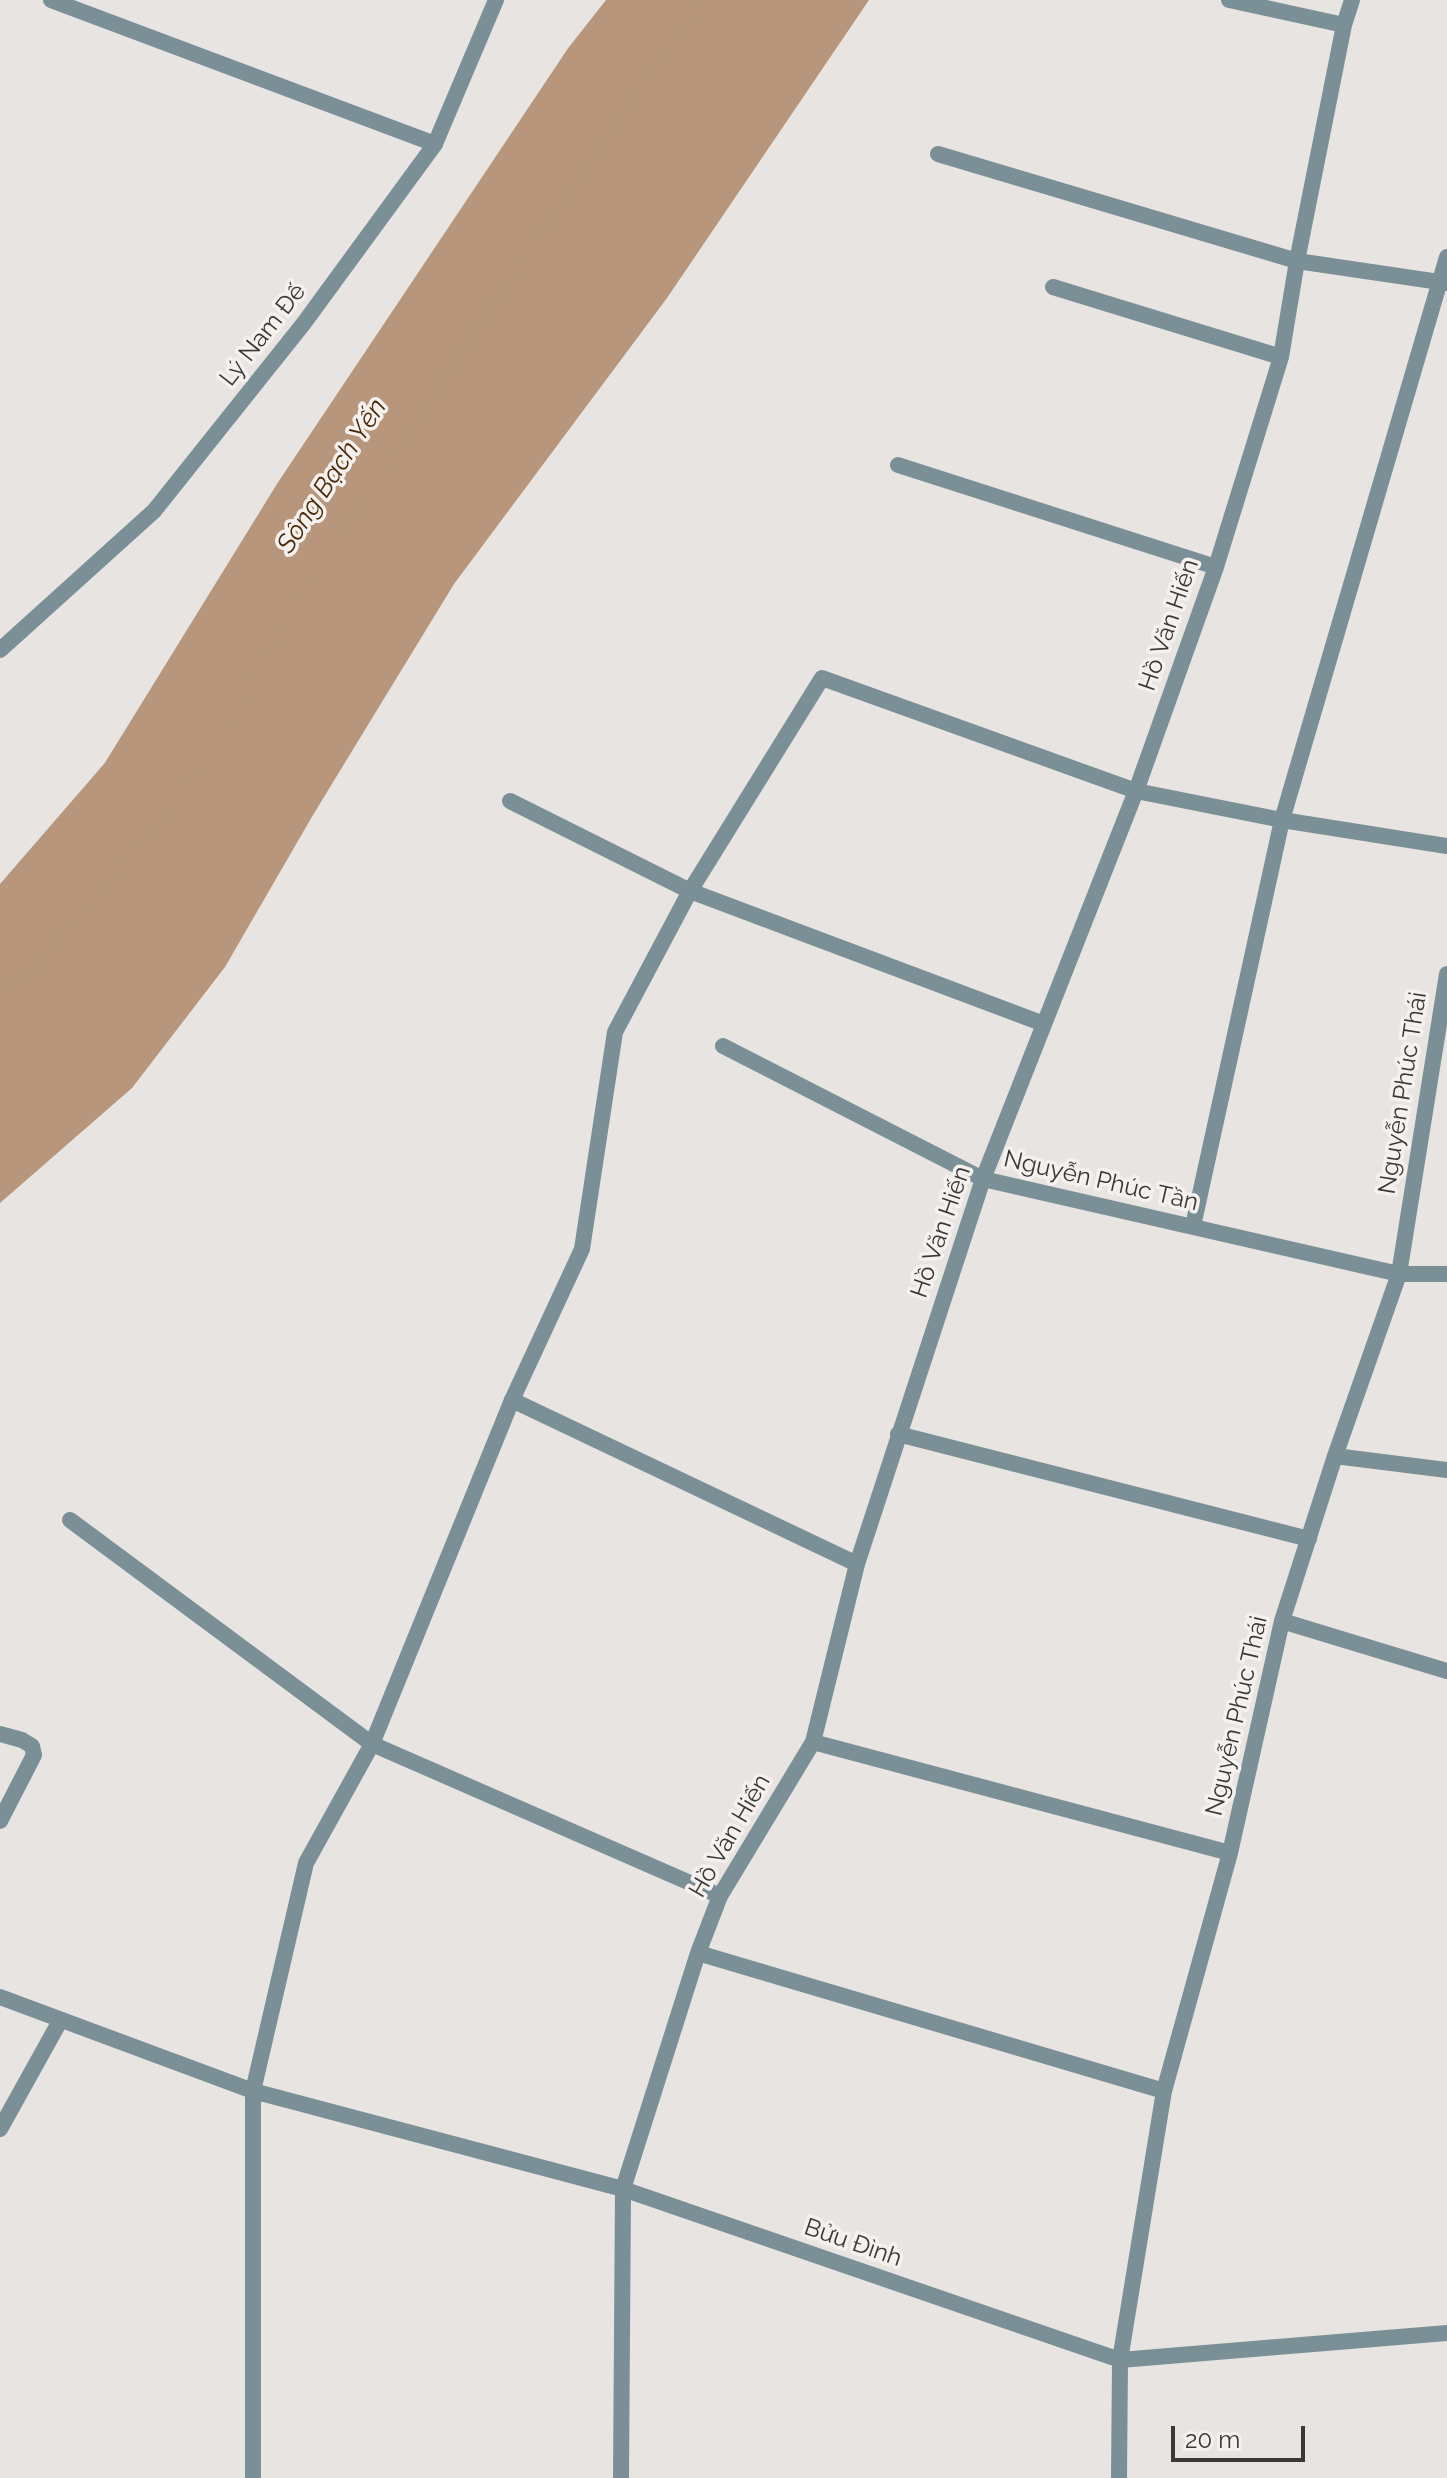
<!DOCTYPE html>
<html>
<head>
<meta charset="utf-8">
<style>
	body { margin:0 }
	#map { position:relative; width:1447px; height:2478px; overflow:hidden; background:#e7e4e2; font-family:Raleway,sans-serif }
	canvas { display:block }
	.scale { position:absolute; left:1171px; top:2426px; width:134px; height:36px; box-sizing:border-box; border:4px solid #393837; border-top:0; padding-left:10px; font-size:24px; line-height:28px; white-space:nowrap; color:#393837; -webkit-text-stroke:6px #f4f1ef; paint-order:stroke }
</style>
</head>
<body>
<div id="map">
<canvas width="1447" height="2478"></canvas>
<div class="scale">20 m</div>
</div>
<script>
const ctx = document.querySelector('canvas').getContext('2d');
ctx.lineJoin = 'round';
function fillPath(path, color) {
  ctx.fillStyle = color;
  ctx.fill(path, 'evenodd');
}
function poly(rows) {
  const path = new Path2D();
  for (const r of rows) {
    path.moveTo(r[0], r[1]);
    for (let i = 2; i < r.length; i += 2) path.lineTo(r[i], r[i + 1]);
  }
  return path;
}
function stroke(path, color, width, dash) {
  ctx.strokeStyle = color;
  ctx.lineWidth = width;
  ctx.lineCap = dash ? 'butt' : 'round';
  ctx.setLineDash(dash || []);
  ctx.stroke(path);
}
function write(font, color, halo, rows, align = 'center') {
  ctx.font = font + ' Raleway,sans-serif';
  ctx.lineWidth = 7;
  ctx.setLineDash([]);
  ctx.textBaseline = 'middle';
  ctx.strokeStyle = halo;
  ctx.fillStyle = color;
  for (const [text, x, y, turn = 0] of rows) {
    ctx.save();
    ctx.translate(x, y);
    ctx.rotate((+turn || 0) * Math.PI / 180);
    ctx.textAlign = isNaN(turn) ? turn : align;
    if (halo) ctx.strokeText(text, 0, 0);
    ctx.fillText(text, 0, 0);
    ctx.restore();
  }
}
fillPath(poly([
	[645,0,869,0,667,298,454,584,313,815,225,967,132,1088,0,1203,0,953,105,827]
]), '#b7967b');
stroke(poly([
	[0,945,137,787,311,505,601,71,657,0]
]), '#b7967b', 80);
stroke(poly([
	[51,0,435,144],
	[70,1520,372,1744,512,1400,582,1249,615,1032,690,891,822,678,1136,791]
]), '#7b8f96', 16);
stroke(poly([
	[1229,0,1344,25],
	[938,154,1297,261,1447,283],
	[1053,287,1281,357],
	[898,465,1216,567],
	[1136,791,1282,820,1447,846],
	[510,801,690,891,1044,1024],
	[723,1046,983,1179,1399,1274,1447,1274],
	[1193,1226,1282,820,1447,257],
	[512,1400,857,1564],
	[898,1434,1309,1539],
	[1335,1456,1447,1470],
	[1282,1621,1447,1671],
	[0,1734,22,1740,32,1746,34,1755,0,1821],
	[813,1742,1230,1853],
	[698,1953,1164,2091],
	[0,1997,253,2091,623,2189,1120,2360,1447,2333],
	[0,2129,60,2021],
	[253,2478,253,2091,306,1863,372,1744,720,1896],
	[621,2478,623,2189,698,1953,720,1896,813,1742,857,1564,983,1179,1136,791,1216,567,1281,357,1297,261,1344,25,1352,0],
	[1119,2478,1120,2360,1164,2091,1230,1853,1282,1621,1335,1456,1399,1274,1447,974]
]), '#7b8f96', 16);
stroke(poly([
	[0,650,154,511,304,323,435,144,496,0]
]), '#7b8f96', 16);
write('24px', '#393837', '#f4f1ef', [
	["Lý Nam Đế",263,335,-52],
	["Hồ Văn Hiến",1169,625,-71],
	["Nguyễn Phúc Thái",1403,1093,-81],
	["Nguyễn Phúc Tần",1101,1181,13],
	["Hồ Văn Hiến",941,1232,-71],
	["Nguyễn Phúc Thái",1237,1716,-77],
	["Hồ Văn Hiến",730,1836,-60],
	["Bửu Đình",853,2243,19]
]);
write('italic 26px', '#4b2906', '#f4f1ef', [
	["Sông Bạch Yến",332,476,-57]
]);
</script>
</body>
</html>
